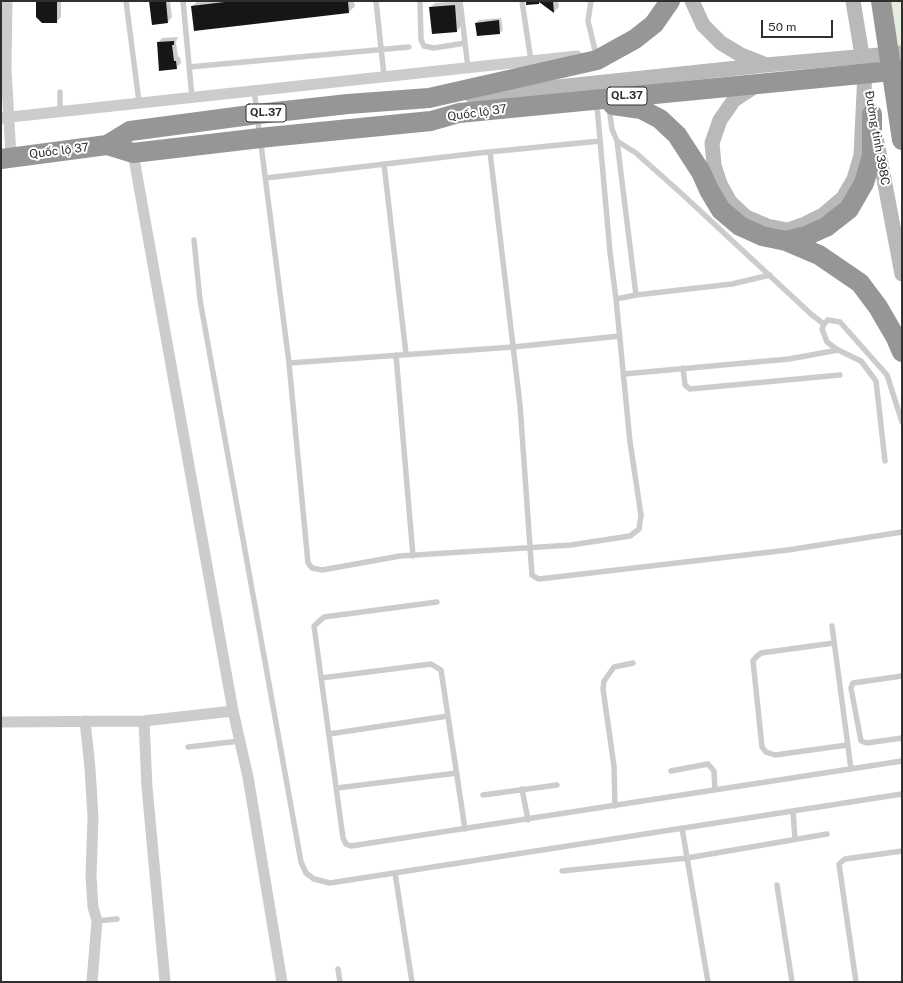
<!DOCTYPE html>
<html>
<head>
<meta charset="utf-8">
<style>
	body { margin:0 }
	#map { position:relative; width:903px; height:983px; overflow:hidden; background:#fff; font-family:"Public Sans",sans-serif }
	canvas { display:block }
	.frame { position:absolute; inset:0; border:2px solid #2f2f2f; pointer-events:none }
	.scale { position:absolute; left:761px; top:20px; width:72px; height:18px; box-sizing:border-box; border:2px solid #2f2f2f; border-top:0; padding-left:5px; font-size:12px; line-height:14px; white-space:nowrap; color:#2f2f2f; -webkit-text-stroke:3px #fff; paint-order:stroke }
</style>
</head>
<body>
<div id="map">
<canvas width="903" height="983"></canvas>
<div class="frame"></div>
<div class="scale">50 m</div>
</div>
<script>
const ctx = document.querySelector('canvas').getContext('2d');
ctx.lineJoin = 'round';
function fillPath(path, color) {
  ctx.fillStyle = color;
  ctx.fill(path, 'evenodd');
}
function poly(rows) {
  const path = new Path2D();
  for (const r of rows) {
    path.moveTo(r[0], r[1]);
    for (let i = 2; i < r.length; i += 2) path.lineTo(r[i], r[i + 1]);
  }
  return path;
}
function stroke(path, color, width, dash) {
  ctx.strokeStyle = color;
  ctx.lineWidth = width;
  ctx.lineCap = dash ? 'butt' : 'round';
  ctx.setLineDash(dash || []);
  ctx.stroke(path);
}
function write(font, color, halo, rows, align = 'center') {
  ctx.font = font + ' "Public Sans",sans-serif';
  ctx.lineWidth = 4;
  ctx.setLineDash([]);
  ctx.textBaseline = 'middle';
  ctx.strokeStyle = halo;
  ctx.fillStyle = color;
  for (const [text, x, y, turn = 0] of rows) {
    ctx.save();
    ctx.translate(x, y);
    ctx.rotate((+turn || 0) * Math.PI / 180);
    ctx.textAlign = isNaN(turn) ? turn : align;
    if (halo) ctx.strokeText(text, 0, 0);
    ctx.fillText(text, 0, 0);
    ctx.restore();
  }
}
fillPath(poly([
	[891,1,902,1,902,78,894,25]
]), '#e5eedb');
fillPath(poly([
	[37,1,61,1,61,17,56,22],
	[150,1,170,1,172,17,168,22],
	[198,1,354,1,355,6,349,12,192,6],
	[459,1,461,26,457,31,430,8,435,3],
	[527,1,558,1,559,7,554,12,540,2,539,3],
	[501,18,503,30,500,33,476,23,479,20],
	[178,37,176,42,178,57,180,57,181,63,176,68,158,43,162,38]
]), '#0003');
fillPath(poly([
	[36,1,57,1,57,23,42,23,36,17],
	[149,1,166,1,168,23,152,25],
	[233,1,348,1,349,13,194,31,191,6],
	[526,1,553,1,554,13,539,2,539,4,526,5],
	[455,5,457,32,432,34,429,7],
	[499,20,500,34,477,36,475,23],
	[174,41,174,45,172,45,174,61,176,61,177,69,159,71,157,42]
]), '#161616');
stroke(poly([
	[126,1,139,102],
	[183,1,192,97],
	[376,1,384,76],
	[420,1,421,40,424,46,434,48,465,43],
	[460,1,468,68],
	[522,1,531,61],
	[591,1,588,21,596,54],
	[189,67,409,47],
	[254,90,289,363,308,563,312,568,322,570,400,556,571,545,630,536,639,529,641,515,630,442,616,299,610,252,597,106],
	[60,92,60,112],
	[609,107,612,129,617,141,636,153,682,194,812,315,824,324,828,320,840,322,887,375,902,422],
	[617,141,636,295],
	[490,152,520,405,532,575,535,577,539,579,788,550,902,532],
	[384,164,406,354],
	[266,178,479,153,600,141],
	[194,240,200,300,301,862,306,873,314,879,330,883,902,794],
	[616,299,636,295,732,284,770,275],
	[824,324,822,329,827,342,838,350,861,361,876,381,885,461],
	[396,355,413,556],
	[289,363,513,347,620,336],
	[683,368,685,385,690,389,840,375],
	[624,374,789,359,838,350],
	[437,602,324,617,314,626,343,838,346,844,351,846,902,761],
	[832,626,851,769],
	[834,643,761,653,756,657,753,661,762,747,766,752,775,755,847,745],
	[902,676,853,683,851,688,861,741,867,743,902,738],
	[321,678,431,664,441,670,465,829],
	[329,734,448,716],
	[188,747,240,741],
	[671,771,708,764,714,771,715,790],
	[337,788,457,773],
	[522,789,528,820],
	[483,795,557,785],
	[615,806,614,766,603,689,604,681,614,667,633,663],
	[793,811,795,839],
	[682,828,708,982],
	[562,871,687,858,827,834],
	[395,873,412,982],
	[777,885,792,982],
	[97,921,117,919],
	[338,969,340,982],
	[856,982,839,864,845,859,902,851]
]), '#ccc', 5.5);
stroke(poly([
	[7,1,6,69,11,156],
	[1,118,577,56],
	[133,153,233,711,248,777,282,982],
	[85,721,90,768,93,817,91,876,93,907,97,921,92,982],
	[144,721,147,787,165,982],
	[1,722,144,721,233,711]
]), '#ccc', 11);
stroke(poly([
	[692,1,703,25,721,43,741,55,764,64],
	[853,1,864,67],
	[757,85,734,100,720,120,712,143,714,165,720,184,730,202,746,217,767,226,788,230,805,224,823,215,843,198,854,179,861,155,865,72],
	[472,96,766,65,902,53],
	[877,142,902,274]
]), '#b9b9b9', 15);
stroke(poly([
	[881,1,902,140],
	[613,105,641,109,660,119,677,135,701,172,709,190,721,210,740,226,762,236,786,241,819,255,860,283,878,307,896,338,902,352],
	[107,145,133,153,269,137,431,121,459,113,902,70],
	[1,159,107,145,130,131,258,114,348,104,429,98,597,60,635,39,654,24,670,1],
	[786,241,806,236,826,227,849,209,864,183,872,156,872,114]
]), '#969696', 20);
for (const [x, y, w] of [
	[627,96,40],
	[266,113,40]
]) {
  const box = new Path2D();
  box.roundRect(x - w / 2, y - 9, w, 18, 3);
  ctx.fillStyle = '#fff';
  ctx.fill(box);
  stroke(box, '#2f2f2f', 1);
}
write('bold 11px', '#2f2f2f', null, [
	["QL.37",627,96],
	["QL.37",266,113]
]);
write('12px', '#2f2f2f', '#fff', [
	["Quốc lộ 37",477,113,-8],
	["Đường tỉnh 398C",877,138,80],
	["Quốc lộ 37",59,151,-7]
]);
</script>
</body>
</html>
